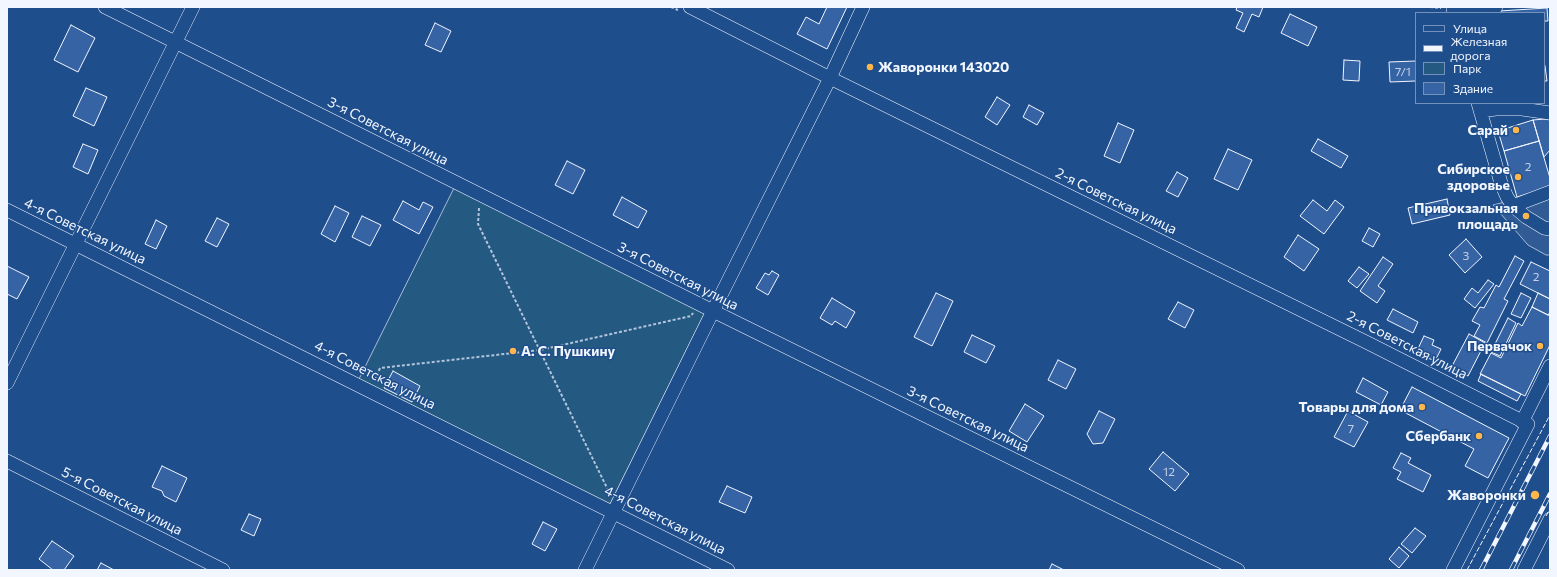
<!DOCTYPE html>
<html>
<head>
<meta charset="utf-8">
<style>
	body { margin:0 }
	#map { position:relative; width:1557px; height:577px; overflow:hidden; background:#1f4e8c; font-family:Commissioner,sans-serif }
	canvas { display:block }
	.frame { position:absolute; inset:0; border:8px solid #f2f6ff; pointer-events:none }
	.legend { position:absolute; left:1415px; top:12px; width:130px; height:92px; box-sizing:border-box; background:#1f4e8c; border:1px solid #7391ba; margin:0; padding:5px 7px; list-style:none; font-size:12px; color:#f2f6ff }
	.legend li { display:flex; align-items:center; gap:8px; height:20px }
	.legend b { width:20px; border:1px solid #7391ba }
</style>
</head>
<body>
<div id="map">
<canvas width="1557" height="577"></canvas>
<div class="frame"></div>
<ul class="legend">
<li><b style="height:5px;background:#1f4e8c"></b>Улица</li>
<li><b style="height:5px;background:#f2f6ff"></b>Железная дорога</li>
<li><b style="height:11px;background:#245a82"></b>Парк</li>
<li><b style="height:11px;background:#3563a3"></b>Здание</li>
</ul>
</div>
<script>
const ctx = document.querySelector('canvas').getContext('2d');
ctx.lineJoin = 'round';
function fillPath(path, color) {
  ctx.fillStyle = color;
  ctx.fill(path, 'evenodd');
}
function poly(rows) {
  const path = new Path2D();
  for (const r of rows) {
    path.moveTo(r[0], r[1]);
    for (let i = 2; i < r.length; i += 2) path.lineTo(r[i], r[i + 1]);
  }
  return path;
}
function stroke(path, color, width, dash) {
  ctx.strokeStyle = color;
  ctx.lineWidth = width;
  ctx.lineCap = dash ? 'butt' : 'round';
  ctx.setLineDash(dash || []);
  ctx.stroke(path);
}
function write(font, color, halo, rows, align = 'center') {
  ctx.font = font + ' Commissioner,sans-serif';
  ctx.lineWidth = 3;
  ctx.setLineDash([]);
  ctx.textBaseline = 'middle';
  ctx.strokeStyle = halo;
  ctx.fillStyle = color;
  for (const [text, x, y, turn = 0] of rows) {
    ctx.save();
    ctx.translate(x, y);
    ctx.rotate((+turn || 0) * Math.PI / 180);
    ctx.textAlign = isNaN(turn) ? turn : align;
    if (halo) ctx.strokeText(text, 0, 0);
    ctx.fillText(text, 0, 0);
    ctx.restore();
  }
}
const green = poly([
	[454,188,705,312,610,504,359,379,454,188]
]);
fillPath(green, '#245a82');
stroke(green, '#a8bbd7', 1);
const parking = poly([
	[1550,188,1550,255,1546,255,1528,245,1493,205,1529,196,1550,188]
]);
fillPath(parking, '#305b95');
stroke(parking, '#a8bbd7', 1);
const building = poly([
	[827,7,847,7,827,49,797,34,806,17,819,24,827,7],
	[1237,7,1263,7,1259,17,1252,14,1244,32,1236,28,1243,13,1236,10,1237,7],
	[1547,8,1548,21,1544,21,1544,13,1499,13,1499,11,1547,8],
	[1290,14,1317,27,1308,46,1281,33,1290,14],
	[435,23,451,31,441,52,425,45,435,23],
	[71,25,95,38,78,72,54,60,71,25],
	[1344,60,1360,61,1359,81,1343,80,1344,60],
	[1416,61,1416,81,1390,82,1389,62,1416,61],
	[1545,66,1547,81,1544,81,1544,67,1545,66],
	[86,88,107,97,94,126,73,116,86,88],
	[997,97,1010,105,997,125,985,117,997,97],
	[1029,105,1044,113,1037,125,1023,117,1029,105],
	[1545,119,1550,120,1550,150,1544,157,1533,120,1545,119],
	[1533,120,1539,141,1504,151,1498,131,1533,120],
	[1118,123,1134,130,1120,163,1104,156,1118,123],
	[1318,139,1348,156,1341,168,1311,151,1318,139],
	[1539,141,1550,178,1550,187,1517,197,1504,151,1539,141],
	[83,144,98,150,88,174,73,167,83,144],
	[1228,149,1252,160,1238,190,1214,179,1228,149],
	[567,161,585,170,573,194,555,185,567,161],
	[1177,172,1188,178,1178,197,1166,191,1177,172],
	[622,197,647,211,638,228,613,215,622,197],
	[1447,199,1450,215,1412,224,1408,208,1447,199],
	[1313,200,1327,211,1335,200,1344,207,1324,234,1300,216,1313,200],
	[403,201,419,210,423,202,433,207,419,234,393,220,403,201],
	[335,206,349,213,335,242,321,234,335,206],
	[362,216,381,225,370,246,352,237,362,216],
	[217,218,229,224,217,247,205,241,217,218],
	[156,220,167,226,156,249,145,244,156,220],
	[1369,228,1380,234,1373,247,1362,241,1369,228],
	[1298,235,1319,249,1304,271,1284,257,1298,235],
	[1466,239,1482,257,1465,273,1449,255,1466,239],
	[1515,256,1524,261,1504,299,1508,301,1487,343,1474,336,1480,325,1472,321,1480,307,1484,308,1496,285,1499,287,1515,256],
	[1383,257,1393,264,1378,286,1385,291,1377,303,1360,291,1383,257],
	[1531,262,1550,271,1550,299,1520,284,1531,262],
	[7,266,29,277,17,299,7,294,7,266],
	[1359,267,1369,274,1357,288,1348,281,1359,267],
	[772,271,779,275,768,295,756,288,765,273,769,275,772,271],
	[1488,280,1494,284,1475,308,1464,299,1472,288,1478,293,1488,280],
	[936,293,953,301,932,346,914,337,936,293],
	[1521,293,1531,298,1521,318,1511,314,1521,293],
	[1538,293,1550,299,1550,312,1548,315,1532,307,1538,293],
	[832,298,855,312,846,328,835,321,832,325,820,318,832,298],
	[1178,302,1194,310,1185,328,1168,319,1178,302],
	[1532,307,1550,316,1550,345,1525,396,1480,374,1491,353,1501,358,1518,323,1522,326,1532,307],
	[1393,309,1418,322,1413,333,1387,320,1393,309],
	[1508,318,1516,323,1500,356,1491,352,1508,318],
	[1469,334,1485,343,1468,376,1451,368,1469,334],
	[972,335,995,346,986,363,964,352,972,335],
	[1424,336,1434,340,1432,345,1441,349,1435,361,1416,353,1424,336],
	[1058,360,1076,369,1066,389,1048,380,1058,360],
	[393,371,420,386,412,402,384,388,393,371],
	[1481,374,1521,394,1517,401,1478,381,1481,374],
	[1363,378,1388,392,1381,405,1356,392,1363,378],
	[1412,387,1509,438,1488,478,1465,466,1474,449,1400,410,1412,387],
	[1025,404,1044,416,1027,442,1009,431,1025,404],
	[1099,411,1115,419,1103,443,1093,444,1087,434,1099,411],
	[1348,411,1368,422,1354,447,1334,437,1348,411],
	[1163,452,1189,474,1175,491,1149,469,1163,452],
	[1401,453,1411,458,1408,463,1431,475,1423,492,1397,479,1401,472,1393,468,1401,453],
	[162,466,187,478,176,502,164,496,162,491,152,487,162,466],
	[727,486,752,497,745,513,719,502,727,486],
	[249,514,261,519,254,536,241,530,249,514],
	[543,522,557,529,545,551,532,544,543,522],
	[1415,528,1426,536,1412,553,1401,544,1415,528],
	[52,541,74,556,64,570,53,570,39,559,52,541],
	[1399,547,1409,556,1399,568,1389,559,1399,547],
	[101,563,114,570,97,570,101,563],
	[1052,564,1064,570,1049,570,1052,564]
]);
fillPath(building, '#3563a3');
stroke(building, '#f2f6ff', 1);
const minor = poly([
	[105,7,713,311,1238,570],
	[690,7,830,78,1368,343,1528,424,1453,570],
	[1453,9,1496,7],
	[1478,103,1501,183,1507,197,1513,206,1526,217,1544,228,1550,229],
	[1480,111,1496,109,1522,109,1550,113],
	[1513,206,1550,192],
	[7,210,728,570],
	[7,383,193,7],
	[1522,422,1550,366],
	[7,461,223,570],
	[585,570,713,311,830,78,863,7],
	[1524,570,1550,519]
]);
stroke(minor, '#f2f6ff', 14);
stroke(poly([
	[671,7,678,10],
	[1430,7,1441,8],
	[479,208,478,224,609,492],
	[375,380,380,368,540,350,691,316,693,313]
]), '#b3c4dc', 2, [3, 2]);
stroke(minor, '#1f4e8c', 13);
const rail = poly([
	[1481,570,1550,436],
	[1511,570,1550,494]
]);
stroke(rail, '#f2f6ff', 4.5);
stroke(rail, '#1f4e8c', 3, [9]);
stroke(poly([
	[1546,516,1550,509],
	[1467,570,1550,415]
]), '#f2f6ff', 1, [5, 2]);
for (const [x, y, r, color] of [
	[870,67,4,"#ffb74d"],
	[1516,130,4,"#ffb74d"],
	[1518,177,4,"#ffb74d"],
	[1526,216,4,"#ffb74d"],
	[1540,346,4,"#ffb74d"],
	[513,351,4,"#ffb74d"],
	[1422,407,4,"#ffb74d"],
	[1479,436,4,"#ffb74d"],
	[1535,495,5,"#ffb74d"]
]) {
  const dot = new Path2D();
  dot.arc(x, y, r, 0, 2 * Math.PI);
  ctx.fillStyle = color;
  ctx.fill(dot);
  stroke(dot, '#1f4e8c', 1.5);
}
write('12px', '#c3d1e8', null, [
	["7/1",1403,72],
	["2",1528,167],
	["3",1466,256],
	["2",1536,277],
	["7",1351,429],
	["12",1169,472]
]);
write('bold 14px', '#f2f6ff', '#1f4e8c', [
	["Жаворонки 143020",878,67,"left"],
	["Сарай",1508,130],
	["Сибирское",1510,169],
	["здоровье",1510,185],
	["Привокзальная",1518,208],
	["площадь",1518,224],
	["Первачок",1532,346],
	["А. С. Пушкину",521,351,"left"],
	["Товары для дома",1414,407],
	["Сбербанк",1471,436],
	["Жаворонки",1526,495]
], 'right');
write('14px', '#f2f6ff', '#1f4e8c', [
	["3-я Советская улица",388,131,27],
	["2-я Советская улица",1116,201,26],
	["4-я Советская улица",85,231,26],
	["3-я Советская улица",678,276,27],
	["2-я Советская улица",1407,345,27],
	["4-я Советская улица",375,375,27],
	["3-я Советская улица",968,419,26],
	["5-я Советская улица",122,501,27],
	["4-я Советская улица",665,520,27]
]);
</script>
</body>
</html>
